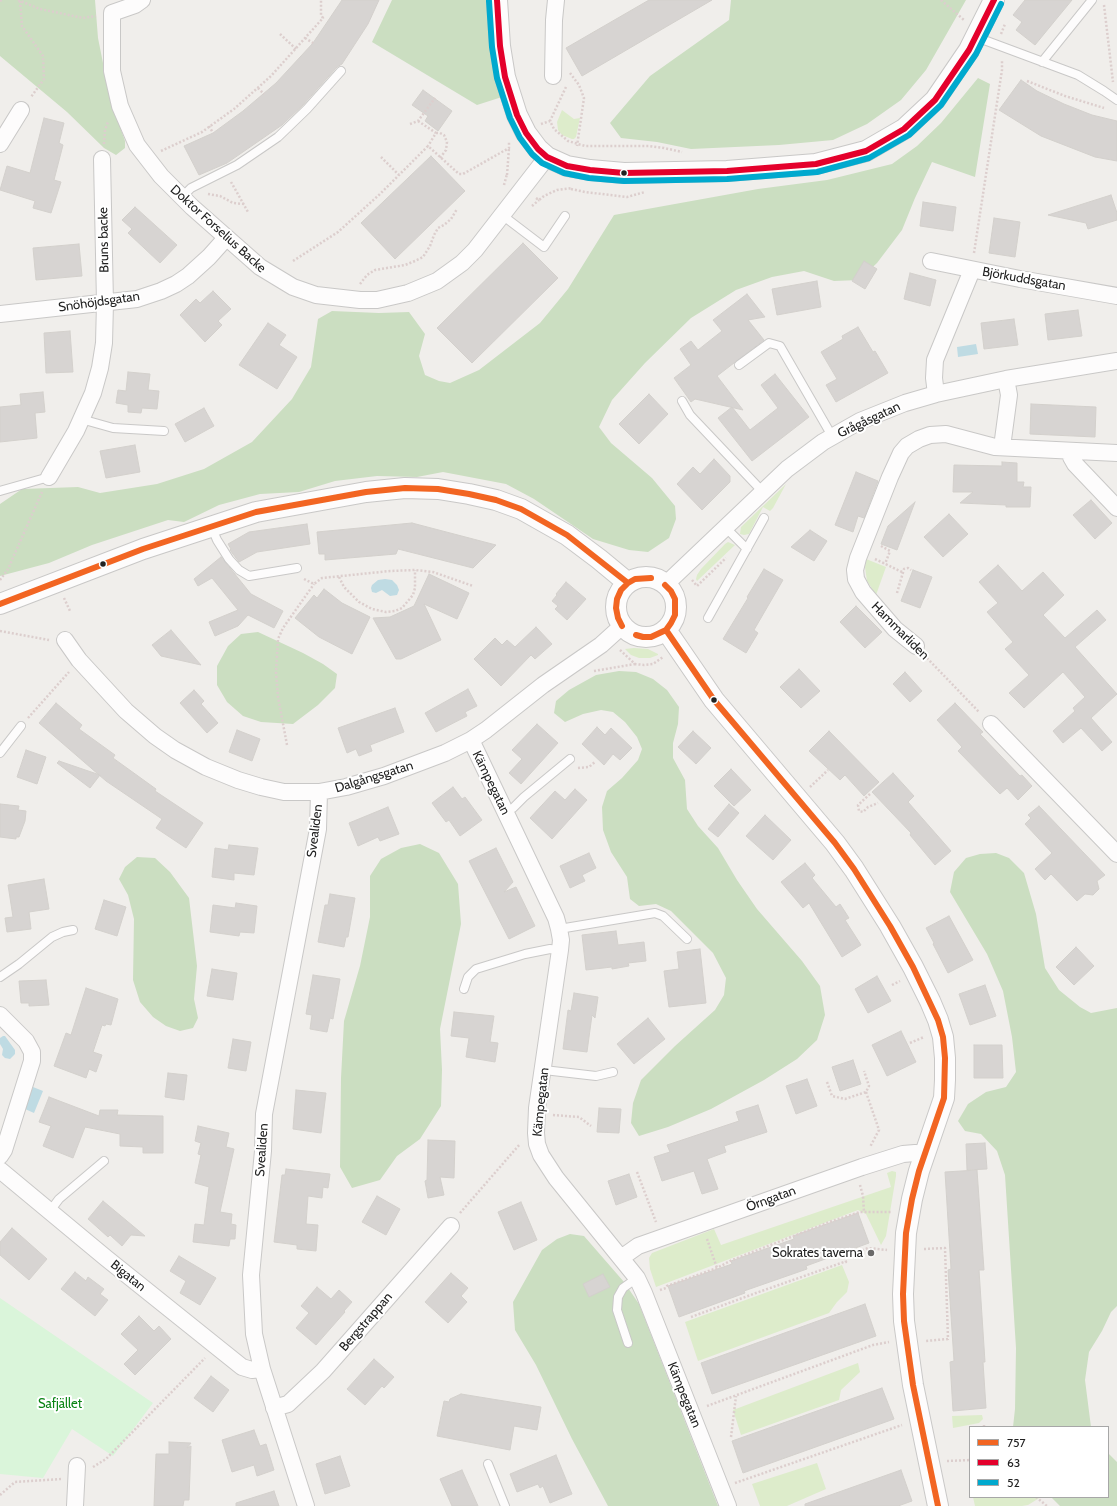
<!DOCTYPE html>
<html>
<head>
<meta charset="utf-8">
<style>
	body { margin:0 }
	#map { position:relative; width:1117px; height:1506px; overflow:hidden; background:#f0eeeb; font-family:Cabin,sans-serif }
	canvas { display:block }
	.legend { position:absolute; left:969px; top:1426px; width:140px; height:72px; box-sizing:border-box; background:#fff; border:1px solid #a7a7a7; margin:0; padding:5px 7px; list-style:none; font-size:12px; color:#222 }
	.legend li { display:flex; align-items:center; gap:8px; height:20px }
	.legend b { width:20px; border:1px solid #a7a7a7 }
</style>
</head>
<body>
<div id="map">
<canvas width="1117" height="1506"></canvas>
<ul class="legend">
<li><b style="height:5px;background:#f26522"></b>757</li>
<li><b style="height:5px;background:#e4002b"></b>63</li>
<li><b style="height:5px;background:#00a9ce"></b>52</li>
</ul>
</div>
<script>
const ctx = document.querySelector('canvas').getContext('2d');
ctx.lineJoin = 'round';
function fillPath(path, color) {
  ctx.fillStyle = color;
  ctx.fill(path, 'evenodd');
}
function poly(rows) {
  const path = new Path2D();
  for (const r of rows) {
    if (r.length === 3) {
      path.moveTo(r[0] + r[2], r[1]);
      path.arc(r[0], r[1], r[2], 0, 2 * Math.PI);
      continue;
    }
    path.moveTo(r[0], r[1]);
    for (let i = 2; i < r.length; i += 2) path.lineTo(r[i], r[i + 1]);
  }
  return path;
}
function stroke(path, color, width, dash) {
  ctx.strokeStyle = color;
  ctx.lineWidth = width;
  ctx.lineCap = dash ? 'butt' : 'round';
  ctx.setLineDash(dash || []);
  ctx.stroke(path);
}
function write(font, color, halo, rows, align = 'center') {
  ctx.font = font + ' Cabin,sans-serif';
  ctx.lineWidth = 4;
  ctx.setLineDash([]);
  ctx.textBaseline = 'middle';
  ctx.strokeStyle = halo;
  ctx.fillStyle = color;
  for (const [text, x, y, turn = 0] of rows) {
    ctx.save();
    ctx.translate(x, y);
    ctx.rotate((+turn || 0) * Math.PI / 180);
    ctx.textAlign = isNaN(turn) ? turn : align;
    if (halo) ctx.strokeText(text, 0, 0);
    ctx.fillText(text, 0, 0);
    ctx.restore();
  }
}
fillPath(poly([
	[562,110,574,119,580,118,576,137,574,139,572,139,562,135,558,130,557,122],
	[786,484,773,508,770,511,763,507,749,534,744,535,740,534,741,527],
	[728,542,735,545,697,581,696,579,697,575,701,569,725,544],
	[866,559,886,567,876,595,867,581,865,567],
	[634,648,648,649,658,654,658,655,650,658,639,658,631,655,625,649],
	[892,1171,896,1172,896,1176,886,1236,881,1245,866,1214,858,1210,656,1287,650,1269,649,1258,652,1253,714,1229,721,1245,891,1187,887,1173],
	[842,1265,849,1282,847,1292,837,1302,829,1313,698,1361,685,1322],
	[858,1363,860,1372,841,1390,839,1400,741,1435,733,1410],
	[982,1415,983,1419,979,1423,953,1428,952,1416],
	[817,1463,826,1489,787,1506,760,1506,752,1484],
	[973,1497,1041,1497,1028,1505,1022,1506,975,1506]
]), '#ddeccb');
fillPath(poly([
	[0,0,95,0,98,38,110,98,125,141,125,148,116,155,104,148,67,112,0,56],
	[392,0,486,0,502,97,477,105,372,42],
	[731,0,966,0,926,70,901,100,867,124,833,140,779,145,691,149,657,142,621,138,610,123,650,76,729,20],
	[978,78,990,84,975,177,932,162,915,198,902,230,877,263,859,280,834,281,804,271,772,277,736,290,691,318,645,363,612,400,599,427,611,443,652,478,675,506,676,519,669,538,648,552,629,550,593,539,534,499,506,484,443,472,417,477,377,476,335,481,299,492,260,494,219,505,184,522,168,520,92,545,49,563,0,576,0,504,22,489,78,487,100,493,157,484,204,469,252,442,292,399,311,367,318,319,332,311,379,313,409,312,425,334,419,356,425,375,439,381,450,383,479,370,540,323,568,289,614,215,758,189,827,180,892,164,917,146,941,123],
	[258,632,303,653,323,664,337,674,335,688,318,705,293,724,261,722,243,716,227,702,217,685,217,666,228,646,241,634],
	[619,671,636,672,653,679,667,690,679,707,678,724,673,743,673,758,685,780,687,809,698,826,718,848,737,880,757,909,802,961,820,986,825,1015,817,1040,797,1059,764,1080,711,1109,668,1127,639,1136,631,1123,633,1103,641,1080,675,1046,715,1010,724,995,726,978,713,953,671,911,656,904,639,906,630,899,627,877,611,852,603,830,602,807,607,791,622,778,638,760,642,749,637,737,625,722,613,712,601,710,583,714,565,722,554,713,556,701,569,690,596,675],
	[420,844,439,853,458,884,461,924,440,1029,442,1070,441,1106,420,1139,397,1156,380,1180,352,1188,340,1167,341,1078,344,1021,360,966,370,917,370,876,381,859,401,848],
	[996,853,1009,858,1024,873,1036,914,1045,968,1059,990,1080,1007,1091,1013,1117,1008,1117,1306,1111,1312,1102,1331,1089,1352,1085,1380,1091,1427,1013,1427,1015,1409,1016,1348,1005,1175,997,1151,981,1134,965,1131,958,1121,968,1104,986,1092,1006,1087,1016,1072,1012,1037,1003,991,987,954,950,892,954,872,966,858,980,854],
	[137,857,155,858,170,872,189,898,197,966,194,999,198,1018,193,1028,180,1031,166,1026,153,1017,140,1002,133,980,134,919,128,895,119,879,125,867],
	[570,1234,584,1236,624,1282,639,1304,718,1506,608,1506,572,1439,536,1365,515,1330,513,1302,542,1250,557,1239],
	[1108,1453,1117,1462,1117,1506,1060,1506,1051,1497,1108,1497]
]), '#cbdec1');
fillPath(poly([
	[0,1298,153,1403,113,1456,72,1429,43,1478,0,1474]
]), '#daf5da');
fillPath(poly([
	[976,344,978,354,958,357,957,347],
	[385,579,392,580,397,585,399,590,397,595,390,596,382,590,376,593,372,592,371,588,372,585,378,580],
	[3,1036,5,1036,15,1050,15,1054,10,1059,5,1058,2,1055,3,1049,0,1044,0,1038],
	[33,1087,43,1091,34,1113,25,1109]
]), '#bfdbe3');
const building = poly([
	[342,0,379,0,368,24,342,64,337,67,303,105,282,125,227,163,199,175,184,146,213,133,243,111,276,83,313,43,342,0],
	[649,0,712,0,582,76,566,48,649,0],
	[1025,0,1072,0,1035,45,1016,30,1022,22,1013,15,1025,0],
	[1021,80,1037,91,1064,104,1092,115,1117,121,1117,161,1095,157,1041,136,999,110,1021,80],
	[423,90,452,111,438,131,425,121,428,116,412,105,423,90],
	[44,118,64,123,59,143,63,145,54,180,61,182,51,213,33,208,35,201,0,190,7,166,30,173,44,118],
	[431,156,465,191,395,259,361,223,431,156],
	[1111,195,1117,213,1117,220,1088,229,1086,223,1048,215,1111,195],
	[923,202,956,207,953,231,920,226,923,202],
	[135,207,177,245,160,263,128,233,132,229,122,220,135,207],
	[994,218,1020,222,1015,257,989,253,994,218],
	[523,243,558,278,472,363,437,328,523,243],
	[79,244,82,276,36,280,33,248,79,244],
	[864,261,877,269,865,289,852,281,864,261],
	[910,273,936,280,930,306,904,299,910,273],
	[817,281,821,307,777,315,772,289,817,281],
	[213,291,231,309,218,321,222,325,205,342,180,315,196,299,200,303,213,291],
	[747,294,765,317,748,320,764,340,717,376,743,410,695,399,691,402,674,378,691,365,680,349,691,341,698,350,722,331,713,320,747,294],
	[1078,310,1082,336,1048,340,1045,314,1078,310],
	[1014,319,1018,345,984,349,981,323,1014,319],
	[268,323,286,335,279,345,297,357,277,389,239,365,268,323],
	[858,327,873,352,875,351,888,373,836,402,826,385,837,379,821,352,843,339,842,336,858,327],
	[70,331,73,372,46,373,44,333,70,331],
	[128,372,150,374,148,390,159,391,157,409,142,408,141,413,128,412,128,405,116,403,118,390,126,391,128,372],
	[775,374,809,417,752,461,718,418,732,407,750,430,778,408,761,385,775,374],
	[43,392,45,412,35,413,37,438,0,442,0,407,21,405,20,394,43,392],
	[649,394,668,414,639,444,619,424,649,394],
	[1031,404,1096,407,1095,437,1030,434,1031,404],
	[204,408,214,426,185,442,175,424,204,408],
	[135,445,140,472,106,478,100,451,135,445],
	[714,459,730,476,730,482,702,510,677,484,693,467,700,474,714,459],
	[1002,462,1017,463,1017,482,1024,482,1023,487,1031,487,1030,507,1006,507,1006,505,960,503,973,492,953,492,954,465,1002,466,1002,462],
	[856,472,878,481,864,518,858,516,853,532,835,525,856,472],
	[1091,500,1112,523,1095,539,1073,515,1091,500],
	[915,502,897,550,881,544,888,526,915,502],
	[949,514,968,534,943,557,924,537,949,514],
	[412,523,496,545,473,568,398,549,396,554,325,560,325,554,319,554,317,532,412,523],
	[307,524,310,544,257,552,239,562,230,550,231,549,228,544,249,532,307,524],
	[810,530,827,541,814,561,791,547,810,530],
	[221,557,251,594,283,611,274,628,248,615,238,626,215,636,209,622,238,610,212,578,198,586,194,579,221,557],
	[998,565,1022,591,1043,572,1064,595,1043,615,1065,638,1097,610,1106,620,1075,647,1117,694,1091,718,1112,742,1102,751,1081,728,1063,743,1053,731,1075,711,1073,708,1085,697,1063,672,1024,708,1009,693,1029,675,1005,649,1013,642,987,612,998,603,979,582,998,565],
	[764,569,783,580,754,630,758,633,746,653,723,639,748,598,747,597,764,569],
	[913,570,932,577,920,608,901,601,913,570],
	[429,574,469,593,457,619,424,604,441,640,401,659,396,659,373,618,390,617,414,606,429,574],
	[566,582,586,599,567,620,555,609,558,606,552,601,557,595,556,594,566,582],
	[324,589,342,603,370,617,352,654,319,637,295,618,314,595,317,598,324,589],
	[856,606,882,632,865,648,840,622,856,606],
	[536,627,552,644,535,659,531,655,501,686,474,659,495,638,502,645,507,640,515,647,536,627],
	[171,630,201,665,161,656,152,645,171,630],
	[799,669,820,691,801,708,780,687,799,669],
	[905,672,922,691,910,702,893,684,905,672],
	[468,689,477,706,465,712,467,716,436,732,425,713,468,689],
	[194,690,204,701,201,704,218,723,207,733,180,703,194,690],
	[56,703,82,725,79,729,115,755,113,758,156,789,155,791,203,823,186,848,156,828,162,819,106,781,39,723,56,703],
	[955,703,983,732,980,734,1020,776,1022,775,1032,786,1018,800,1007,788,1000,794,958,751,962,747,937,720,955,703],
	[395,708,404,732,370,745,372,751,359,756,356,749,347,753,338,728,395,708],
	[537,724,558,743,521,784,509,773,522,759,512,750,537,724],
	[597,727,605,735,611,728,632,748,620,760,613,754,604,765,582,744,597,727],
	[237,730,260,739,252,761,229,752,237,730],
	[693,731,711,748,696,764,678,747,693,731],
	[829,731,879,782,864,796,845,775,840,780,809,751,829,731],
	[26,750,46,757,37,784,17,777,26,750],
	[59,761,100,775,90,788,57,763,59,761],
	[731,769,751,790,734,806,714,786,731,769],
	[893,773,914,796,908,802,951,851,935,865,910,835,911,833,872,792,893,773],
	[453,787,462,799,465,797,482,820,460,836,449,820,446,822,432,803,453,787],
	[575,789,587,800,552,839,530,818,555,791,565,800,575,789],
	[0,804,19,806,18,810,26,811,25,821,19,837,16,837,16,839,0,837,0,804],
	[729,804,739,813,718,837,708,829,729,804],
	[1039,806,1105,875,1097,881,1099,889,1093,895,1085,894,1077,901,1051,874,1045,880,1035,869,1052,853,1025,824,1031,818,1028,815,1039,806],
	[388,807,399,834,380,841,378,837,358,846,349,823,388,807],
	[765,815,791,840,773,860,746,836,765,815],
	[229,845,258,848,254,875,234,873,234,880,212,877,215,848,228,850,229,845],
	[496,848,513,882,504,892,516,887,535,926,509,939,469,861,496,848],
	[589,853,596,868,582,875,585,881,570,888,560,866,589,853],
	[805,863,815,875,812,878,836,907,840,904,849,918,845,920,861,945,842,957,809,903,803,908,781,882,805,863],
	[44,879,49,909,29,912,31,929,7,932,5,918,13,917,8,885,44,879],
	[330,894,355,898,348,937,346,937,344,947,318,942,325,905,328,905,330,894],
	[104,900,126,907,117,936,95,929,104,900],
	[236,903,257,906,254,933,240,932,239,936,210,932,213,905,235,908,236,903],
	[949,916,973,960,948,973,933,944,934,943,926,928,949,916],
	[616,931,618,945,644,942,646,961,628,963,629,966,612,969,612,967,586,970,582,935,616,931],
	[1076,947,1094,966,1074,985,1056,967,1076,947],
	[700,949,706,1003,669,1007,664,971,679,969,677,952,700,949],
	[212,969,237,973,233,1000,207,996,212,969],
	[313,975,340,979,333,1019,330,1018,327,1032,310,1029,312,1015,306,1014,313,975],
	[877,976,891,1001,868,1013,855,989,877,976],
	[46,980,49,1005,29,1006,29,1003,21,1003,19,981,46,980],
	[985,985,996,1016,970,1025,959,994,985,985],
	[86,988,118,999,111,1025,106,1024,105,1026,102,1025,93,1052,102,1055,96,1072,89,1069,86,1078,54,1066,66,1033,71,1035,86,988],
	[574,993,598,997,595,1018,592,1015,587,1052,563,1049,568,1010,571,1011,574,993],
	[454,1012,494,1016,490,1042,498,1043,495,1062,466,1057,469,1038,451,1036,454,1012],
	[648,1018,665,1039,634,1064,617,1044,648,1018],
	[901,1031,916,1062,887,1076,872,1045,901,1031],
	[233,1039,251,1042,246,1071,228,1068,233,1039],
	[974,1045,1002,1045,1003,1078,974,1078,974,1045],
	[853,1060,861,1084,840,1091,832,1067,853,1060],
	[168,1073,187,1075,184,1100,165,1097,168,1073],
	[807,1079,817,1106,796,1114,786,1086,807,1079],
	[296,1090,326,1093,321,1133,293,1129,296,1090],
	[49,1097,99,1116,100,1110,118,1110,117,1115,163,1116,163,1153,143,1153,143,1147,120,1146,120,1134,85,1127,73,1158,43,1146,51,1126,39,1122,49,1097],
	[758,1105,767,1132,724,1146,726,1152,707,1159,718,1189,702,1194,694,1171,662,1181,654,1157,670,1152,667,1145,739,1121,736,1112,758,1105],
	[599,1108,621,1109,619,1133,597,1132,599,1108],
	[198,1126,229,1133,226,1147,234,1149,220,1212,232,1214,231,1224,236,1225,235,1239,230,1239,229,1246,193,1242,195,1224,204,1225,209,1187,195,1183,201,1155,198,1154,201,1143,195,1141,198,1126],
	[428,1140,455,1141,454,1178,440,1177,444,1195,428,1198,425,1181,427,1180,428,1140],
	[985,1143,987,1169,967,1170,966,1144,985,1143],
	[286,1169,330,1174,328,1188,323,1187,322,1198,308,1196,306,1224,318,1225,316,1251,297,1249,297,1245,274,1242,282,1175,285,1175,286,1169],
	[977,1170,984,1270,979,1270,985,1362,983,1362,986,1408,953,1411,950,1362,954,1361,948,1270,951,1269,945,1172,977,1170],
	[629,1174,637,1197,616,1205,608,1181,629,1174],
	[377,1196,400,1209,386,1235,362,1222,377,1196],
	[103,1201,145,1236,131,1235,122,1246,110,1235,108,1237,88,1219,103,1201],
	[521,1202,537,1240,514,1250,498,1212,521,1202],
	[858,1213,869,1243,806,1266,807,1269,744,1291,745,1293,679,1317,668,1286,732,1264,731,1261,794,1239,793,1236,858,1213],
	[12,1228,47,1259,29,1280,0,1255,0,1242,12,1228],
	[179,1256,216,1278,200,1305,180,1293,186,1281,170,1271,179,1256],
	[75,1272,86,1281,88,1277,104,1289,100,1294,108,1300,95,1316,61,1289,75,1272],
	[451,1273,468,1288,461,1296,467,1302,448,1323,425,1302,451,1273],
	[603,1274,610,1287,589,1297,583,1284,603,1274],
	[317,1287,331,1299,339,1290,352,1302,344,1311,345,1312,316,1345,296,1328,309,1313,301,1306,317,1287],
	[865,1304,876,1336,712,1394,701,1363,865,1304],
	[139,1316,154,1331,159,1326,171,1339,135,1375,124,1364,138,1350,121,1334,139,1316],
	[374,1359,394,1377,384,1388,382,1386,365,1405,347,1389,374,1359],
	[211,1376,229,1390,213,1412,194,1398,211,1376],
	[882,1388,894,1419,743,1473,732,1441,882,1388],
	[461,1394,541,1407,537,1430,514,1426,510,1450,437,1436,444,1401,449,1402,450,1399,461,1394],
	[254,1430,260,1446,266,1444,274,1470,257,1476,254,1465,232,1472,222,1440,254,1430],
	[169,1442,191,1443,187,1448,191,1446,189,1500,184,1500,183,1506,154,1506,156,1454,169,1454,169,1442],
	[556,1455,572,1494,550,1503,543,1486,540,1488,538,1484,517,1492,510,1474,556,1455],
	[340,1456,350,1486,325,1494,316,1464,340,1456],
	[462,1470,478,1506,452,1506,440,1479,462,1470],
	[901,1470,912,1501,898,1506,805,1506,805,1504,901,1470],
	[274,1491,279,1506,236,1506,236,1503,274,1491]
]);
fillPath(building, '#d7d4d2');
stroke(building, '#d3d0cc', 1);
const service = poly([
	[976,37,1078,75,1104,91,1117,100],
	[1042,62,1092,0],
	[182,197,191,188,237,165,278,137,307,109,341,71],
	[502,215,544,247,565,216],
	[739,365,769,343,780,346,832,436],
	[682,401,690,415,762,491],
	[81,419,113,428,164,431],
	[0,491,49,477],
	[211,526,217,540,229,559,239,570,249,576,297,568],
	[725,527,747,549],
	[708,618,764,518],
	[0,753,21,726],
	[505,812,513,808,524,797,570,759],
	[559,929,655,913,663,916,687,939],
	[0,977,19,964,52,937,63,932,73,930],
	[464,989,468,977,476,969,525,954,550,949,560,950],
	[544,1070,596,1076,613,1072],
	[50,1211,59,1199,104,1161],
	[628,1343,617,1310,618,1297,623,1288,637,1278],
	[488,1464,505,1506]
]);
const minor = poly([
	[142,0,135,5,112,13,112,71,120,106,137,145,161,176,192,207,260,267,293,287,316,295,360,300,377,300,408,293,437,281,462,263,475,250,547,157],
	[553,76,554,20,556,0],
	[0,144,21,110],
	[931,261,1020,279,1117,296],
	[0,314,137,299,161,291,176,284,188,276,209,257,226,238],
	[936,394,934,378,935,360,972,270],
	[1002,447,1009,395,1006,379],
	[1071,451,1071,457,1075,464,1117,508],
	[49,477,76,431,93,393,100,368,104,343,105,303,102,159],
	[665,585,787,469,823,442,860,421,905,403,936,394,1006,379,1117,361],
	[65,640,79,660,126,711,155,736,175,750,206,767,238,780,261,787,284,792,319,792,346,787,384,776,445,753,471,740,486,730,543,685,601,645,622,626],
	[916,646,895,629,863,592,856,579,855,570,858,558,890,477,901,453,907,446,919,439,930,435,946,434,995,447,1117,453],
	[991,724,1117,854],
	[471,740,556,918,559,929,561,940,560,950,537,1108,536,1133,537,1144,541,1155,556,1178,637,1278,644,1293,728,1506],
	[0,1015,26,1041,32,1052,32,1061,4,1150,0,1156],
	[0,1170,106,1258,242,1367,252,1370,262,1369],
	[621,1258,638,1246,862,1167,903,1154,915,1153,925,1154],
	[274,1408,288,1404,323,1371,451,1226],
	[75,1506,77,1466],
	[306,1506,262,1369,254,1334,251,1275,263,1151,264,1114,318,829,319,792]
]);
const tertiary = poly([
	[497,0,500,46,505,77,517,115,526,133,538,149,547,157,567,166,590,170,624,173,727,171,816,164,866,151,904,129,935,100,969,50,994,0],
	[646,607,30],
	[0,604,143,549,256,512,366,492,405,488,438,489,469,494,496,500,521,509,567,535,599,559,628,583],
	[666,630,714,700,835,843,854,869,890,926,913,967,930,1001,938,1020,943,1037,945,1058,945,1080,944,1098,919,1171,912,1199,906,1233,903,1294,904,1321,913,1385,938,1506]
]);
stroke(service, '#c9c8c7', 10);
stroke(minor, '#c9c8c7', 18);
stroke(tertiary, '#c9c8c7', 22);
stroke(poly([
	[18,0,40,9,83,18,96,16],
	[941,0,964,20],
	[0,1,2,0],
	[20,1,22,26,43,56,44,79,31,97],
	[1104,5,1113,82],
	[280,34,296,49],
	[1001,34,1005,24],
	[305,38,313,43],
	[570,73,579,85,584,98,577,146],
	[1027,81,1065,96,1104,108],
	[566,87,550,121,554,129,568,141,585,146,649,146,664,148,682,152],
	[258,88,264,94],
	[418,121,436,133,428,146],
	[410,124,418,121,435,98],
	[541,124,550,121],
	[209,126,213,133],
	[436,133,440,133,444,135,447,142,446,150,440,158],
	[104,144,105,130,108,122],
	[161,151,202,132,234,109,271,76,323,18,321,15,321,0],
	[381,157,399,175],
	[507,175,509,148],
	[231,182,248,212],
	[504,185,507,174],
	[571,189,585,192,627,197,645,192],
	[208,194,220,196,233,203,244,204],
	[536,198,539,200,544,196,557,190,572,188],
	[532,206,539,200],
	[974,253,1002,70,1002,61],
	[293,261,338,232,380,194,428,146,459,174,463,174,509,148,509,141],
	[360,284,367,275,375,270,405,265,415,261,423,257,430,246,434,235,438,228,444,225,451,219,457,209],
	[881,546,890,551,885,564],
	[875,559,902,572],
	[339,577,344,587,359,602,372,609,386,612,395,611,402,608,413,595,415,588,415,570],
	[304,579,314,584,322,578,390,571,415,570,433,572,473,586],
	[0,580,8,569,42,492],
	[692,580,697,586,726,558],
	[897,593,904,569,908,568,911,570],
	[64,598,70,611],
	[0,631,49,640],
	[620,650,635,664,644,665,653,664,663,657],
	[927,658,979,712],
	[594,671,635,664],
	[28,718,69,672],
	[287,745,278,697,276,672,278,639,283,628,314,584],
	[578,768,589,767,595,762],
	[810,787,828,770],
	[870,794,858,805,859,811,863,812,868,807,878,803],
	[892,985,900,981],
	[910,1043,924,1037],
	[827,1082,832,1096,845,1099,866,1092,869,1086,864,1071],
	[866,1092,879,1130,870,1147],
	[553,1115,579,1117,591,1126],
	[637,1172,656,1222],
	[860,1185,863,1196,864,1212],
	[460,1213,520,1144],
	[707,1239,717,1268],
	[924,1249,945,1248,948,1339,925,1341],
	[660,1290,666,1288,667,1286,717,1268,732,1260,832,1221,860,1212,892,1212],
	[691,1317,756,1293,844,1262,846,1262,845,1257,868,1248,887,1250],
	[707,1406,873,1345,889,1342],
	[984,1427,984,1424],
	[731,1437,736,1396],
	[947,1461,970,1460],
	[93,1467,106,1459,205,1358],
	[735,1483,902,1425],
	[0,1495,15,1482,61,1479],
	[1036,1497,1047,1506]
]), '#dccecd', 2.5, [2, 2]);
stroke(service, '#fdfcfc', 8);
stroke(minor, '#fdfcfc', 16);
stroke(tertiary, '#fdfcfc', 20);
stroke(poly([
	[0,604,143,549,256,512,366,492,405,488,438,489,469,494,496,500,521,509,567,535,628,583],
	[622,626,618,618,616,608,617,599,621,590,628,583,635,579,651,578],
	[666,630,714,700,835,843,854,869,890,926,913,967,938,1020,943,1037,945,1058,944,1098,919,1171,912,1199,906,1233,903,1294,904,1321,913,1385,938,1506],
	[636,635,643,637,651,637,666,630,671,623,675,615,675,599,671,591,665,585]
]), '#f26522', 6);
stroke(poly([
	[497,0,500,46,505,77,517,115,526,133,538,149,547,157,567,166,590,170,624,173,727,171,816,164,866,151,904,129,935,100,969,50,994,0]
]), '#e4002b', 6);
stroke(poly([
	[489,1,492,47,497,78,510,118,520,138,532,154,542,163,564,173,589,178,624,181,727,179,817,172,869,158,909,135,941,105,976,54,1001,4]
]), '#00a9ce', 6);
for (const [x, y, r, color] of [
	[624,173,3.5,"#222"],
	[103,564,3.5,"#222"],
	[714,700,3.5,"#222"],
	[871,1253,4,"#6a6968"]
]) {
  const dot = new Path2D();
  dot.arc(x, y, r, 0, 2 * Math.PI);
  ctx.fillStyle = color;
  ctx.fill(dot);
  stroke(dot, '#fff', 1.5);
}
write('13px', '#222', '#fff', [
	["Doktor Forselius Backe",218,229,42],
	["Bruns backe",104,240,-91],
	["Björkuddsgatan",1024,279,10],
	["Snöhöjdsgatan",99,302,-8],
	["Grågåsgatan",869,420,-25],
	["Hammarliden",900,631,45],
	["Dalgångsgatan",374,777,-17],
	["Kämpegatan",491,783,64],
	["Svealiden",315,831,-83],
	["Kämpegatan",541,1102,-84],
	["Svealiden",262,1150,-86],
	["Örngatan",771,1199,-20],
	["Bigatan",128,1276,39],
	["Bergstrappan",366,1322,-49],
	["Kämpegatan",684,1395,68]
]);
write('13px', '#222', '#fff', [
	["Sokrates taverna",863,1253]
], 'right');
write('13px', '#0c8416', '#fff', [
	["Safjället",60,1404]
]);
</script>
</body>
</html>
